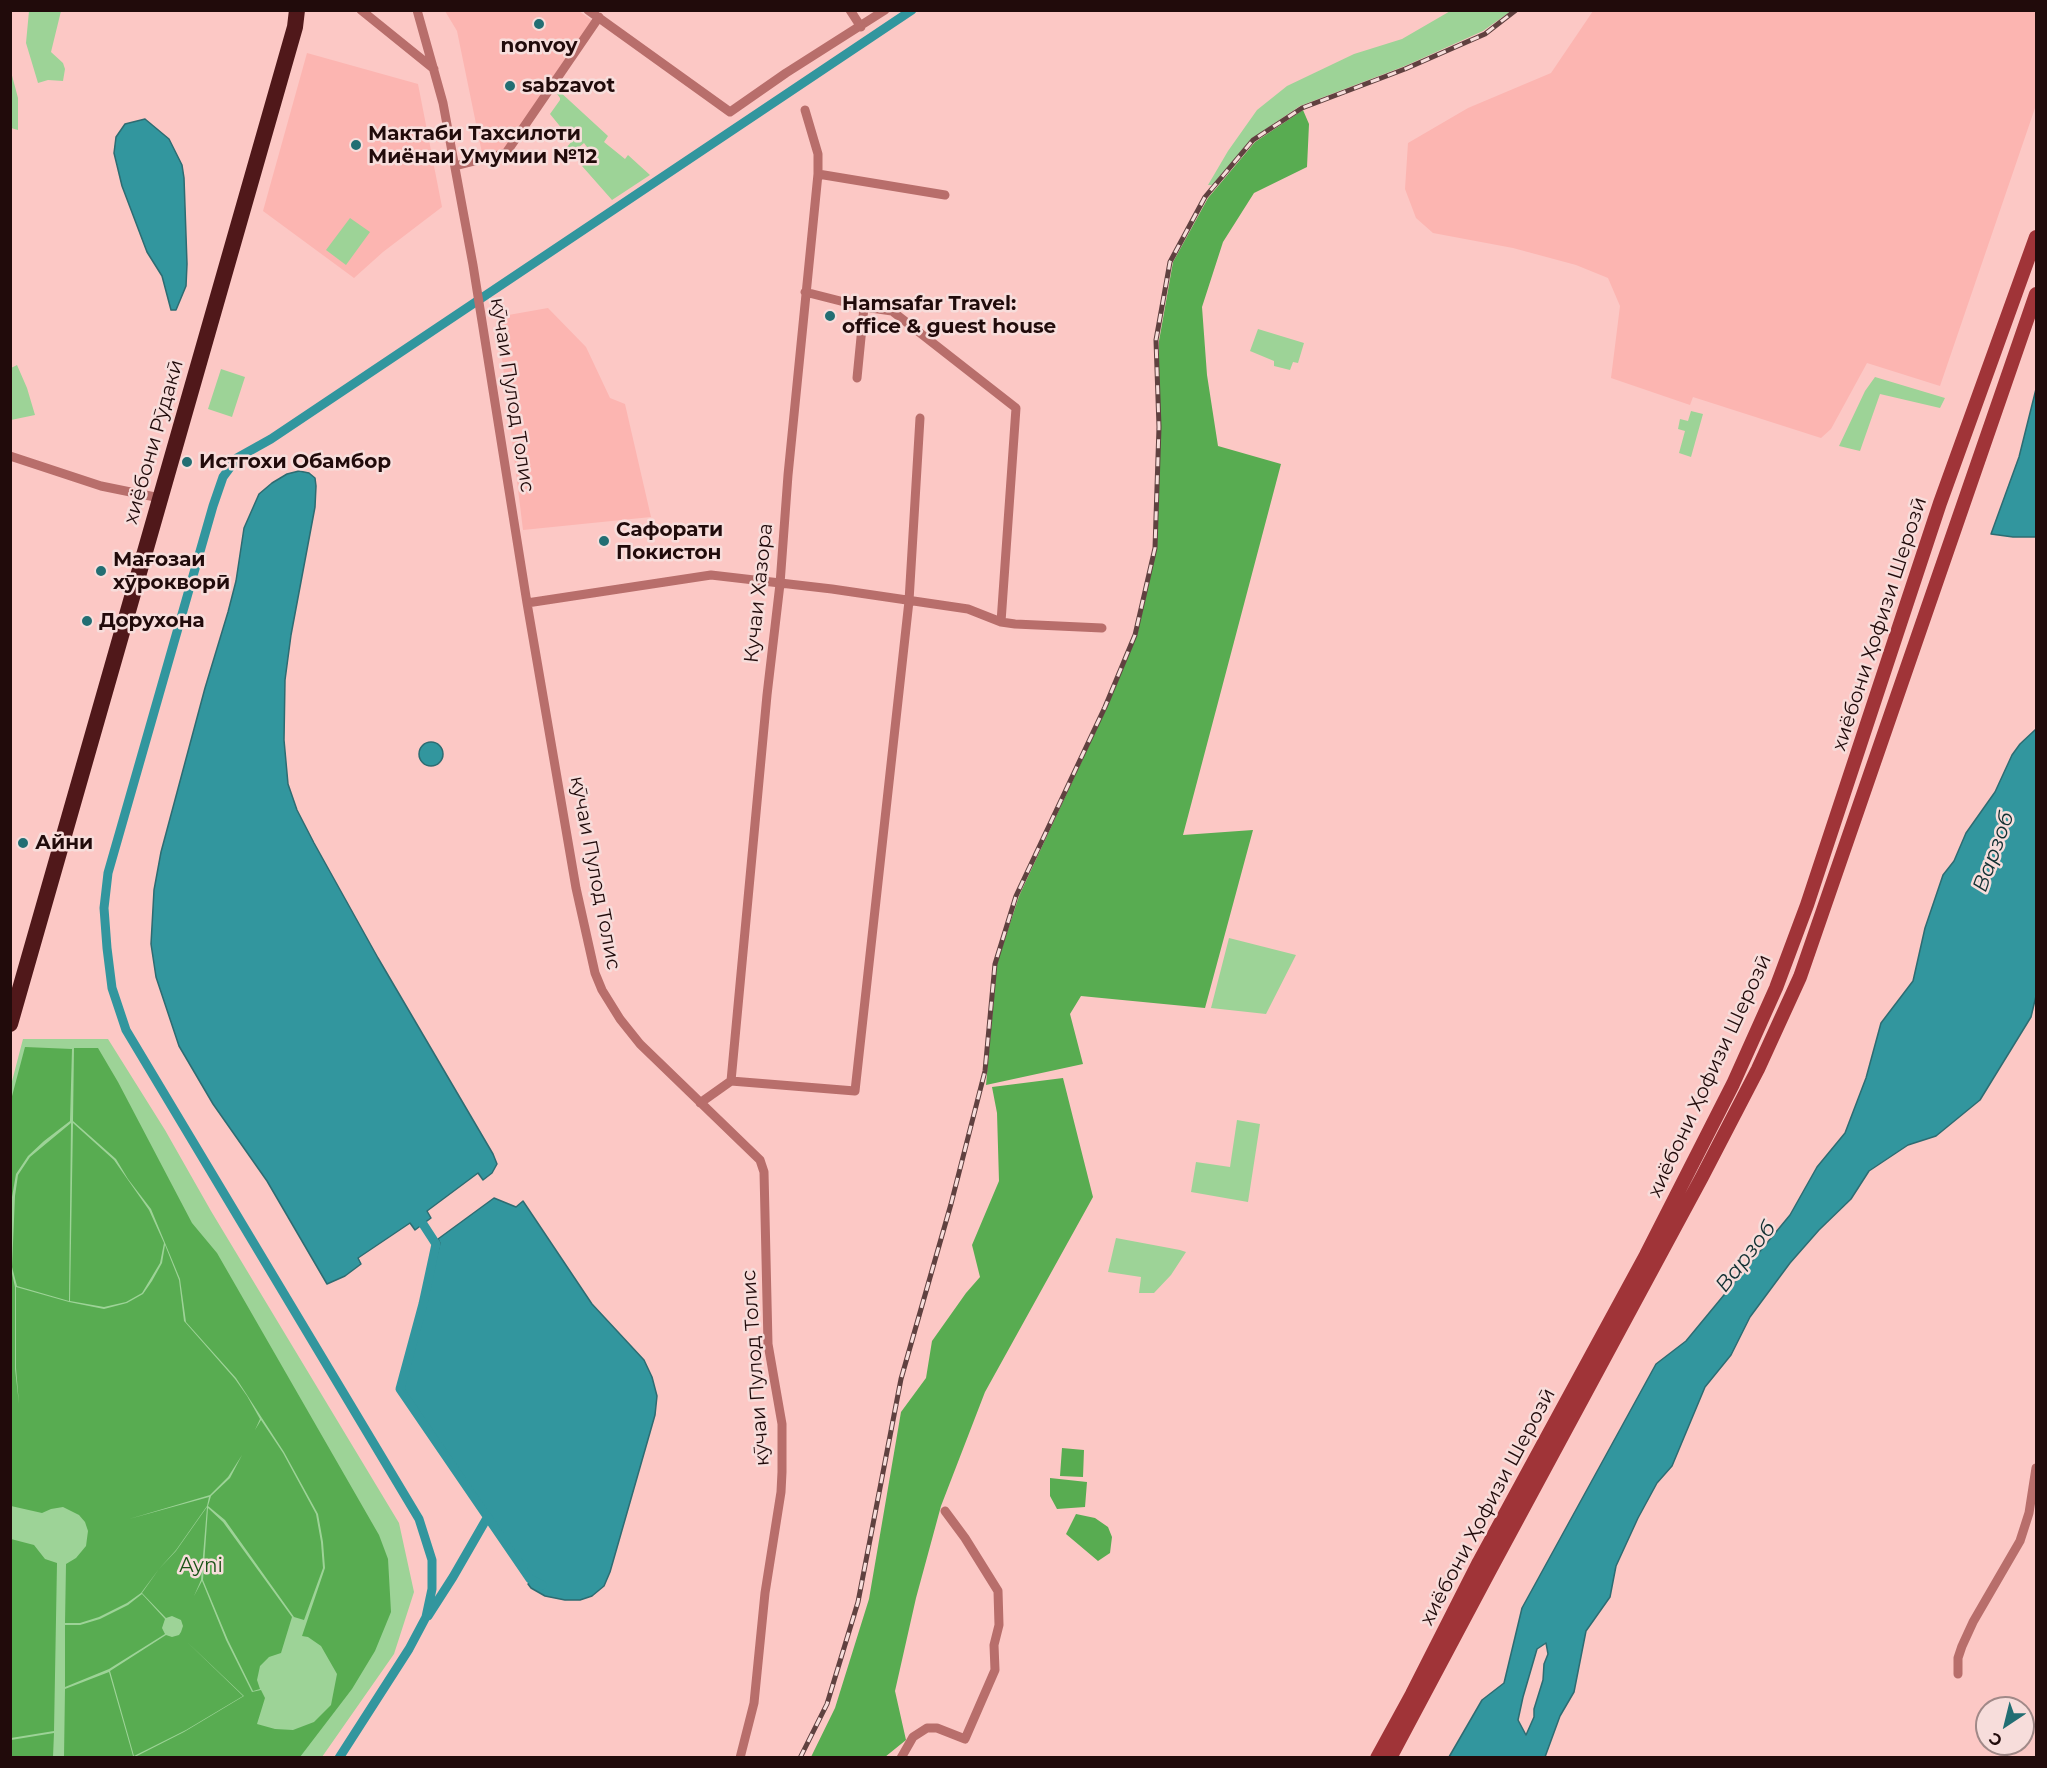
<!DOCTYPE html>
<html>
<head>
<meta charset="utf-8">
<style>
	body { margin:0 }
	#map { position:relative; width:2047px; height:1768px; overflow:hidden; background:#fcc8c5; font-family:Montserrat,sans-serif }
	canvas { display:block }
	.frame { position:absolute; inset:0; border:12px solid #210b0b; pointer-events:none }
	.north { position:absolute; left:1975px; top:1696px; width:60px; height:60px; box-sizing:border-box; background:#f7dddb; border:2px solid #a18988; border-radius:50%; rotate:215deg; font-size:16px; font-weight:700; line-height:24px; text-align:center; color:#210b0b }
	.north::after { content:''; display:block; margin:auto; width:21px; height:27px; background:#226e73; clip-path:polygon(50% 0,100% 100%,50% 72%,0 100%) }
</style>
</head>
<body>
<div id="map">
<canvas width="2047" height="1768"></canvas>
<div class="frame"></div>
<div class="north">С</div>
</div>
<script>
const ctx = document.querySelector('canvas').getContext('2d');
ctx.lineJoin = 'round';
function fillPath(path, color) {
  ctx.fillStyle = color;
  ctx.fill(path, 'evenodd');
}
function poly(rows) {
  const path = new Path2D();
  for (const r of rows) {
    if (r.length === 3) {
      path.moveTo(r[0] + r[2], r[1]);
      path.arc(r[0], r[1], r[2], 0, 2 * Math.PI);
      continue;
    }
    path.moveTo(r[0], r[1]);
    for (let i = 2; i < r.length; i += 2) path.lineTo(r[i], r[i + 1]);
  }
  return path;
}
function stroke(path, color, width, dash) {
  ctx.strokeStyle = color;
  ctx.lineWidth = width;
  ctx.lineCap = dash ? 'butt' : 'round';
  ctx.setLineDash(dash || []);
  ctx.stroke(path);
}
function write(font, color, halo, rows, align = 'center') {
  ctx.font = font + ' Montserrat,sans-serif';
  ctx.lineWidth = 5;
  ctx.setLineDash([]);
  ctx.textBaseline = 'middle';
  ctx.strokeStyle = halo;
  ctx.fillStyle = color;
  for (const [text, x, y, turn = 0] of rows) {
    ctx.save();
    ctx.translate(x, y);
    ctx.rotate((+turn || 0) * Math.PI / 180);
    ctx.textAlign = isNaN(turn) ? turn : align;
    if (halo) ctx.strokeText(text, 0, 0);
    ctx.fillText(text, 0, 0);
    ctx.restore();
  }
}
fillPath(poly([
	[445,11,579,11,594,22,502,152,482,153,457,31],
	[1593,11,2036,11,2036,105,1940,386,1867,363,1831,429,1821,438,1693,397,1690,405,1611,378,1620,306,1608,278,1576,265,1513,248,1433,233,1416,218,1405,189,1408,143,1468,108,1551,73],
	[307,53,418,84,442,207,383,252,354,278,263,211],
	[548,308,586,347,610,398,625,404,651,517,523,530,497,317]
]), '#fcb5b1');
fillPath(poly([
	[1452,10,1511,11,1483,31,1405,66,1300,106,1251,139,1213,185,1208,185,1228,151,1257,110,1287,86,1354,54,1402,39],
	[29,11,61,11,51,52,63,63,65,69,63,81,48,80,38,83,26,43],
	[10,68,18,98,18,130,11,128],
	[558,90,608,136,604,142,625,159,628,155,650,175,612,200,582,166,593,155,584,143,572,153,567,147,572,141,550,114,560,100,560,98,555,91],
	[350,218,370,232,346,265,326,250],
	[1258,329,1304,343,1298,363,1293,362,1290,370,1274,366,1274,361,1250,351],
	[17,365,27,388,35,415,11,420,11,368],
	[221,369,245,377,232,417,208,409],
	[1875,377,1945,398,1940,408,1880,394,1860,451,1839,446,1865,391],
	[1691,411,1703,414,1691,457,1679,453,1685,431,1678,429,1680,419,1688,421],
	[1229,938,1296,955,1266,1014,1211,1008],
	[23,1039,108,1039,165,1130,211,1211,399,1523,414,1592,394,1654,322,1757,11,1758,11,1085],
	[1237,1120,1260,1124,1248,1202,1191,1192,1196,1162,1230,1167],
	[1116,1238,1180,1250,1186,1252,1171,1275,1154,1293,1139,1293,1141,1277,1108,1272]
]), '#9dd397');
fillPath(poly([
	[1303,110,1309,124,1307,167,1254,193,1223,242,1202,307,1207,375,1218,446,1281,464,1183,835,1253,830,1205,1008,1081,996,1070,1014,1083,1064,986,1085,997,963,1019,896,1107,707,1137,635,1157,547,1159,341,1173,262,1208,198,1255,142],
	[25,1047,72,1049,70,1121,44,1141,28,1156,16,1174,12,1197,11,1264,11,1100],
	[74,1048,98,1048,118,1082,192,1223,217,1253,379,1535,388,1559,391,1612,375,1651,352,1689,300,1757,135,1757,184,1732,244,1696,185,1640,243,1696,186,1730,134,1756,110,1671,166,1635,172,1637,179,1635,181,1632,183,1626,181,1620,172,1616,166,1618,142,1593,159,1569,141,1593,127,1603,99,1617,80,1623,65,1623,66,1564,76,1558,86,1546,88,1531,85,1522,79,1515,63,1507,51,1509,42,1513,11,1506,11,1269,15,1287,15,1369,19,1404,16,1368,16,1287,69,1302,104,1309,127,1303,143,1294,152,1281,162,1263,165,1245,179,1280,184,1321,235,1379,247,1396,260,1419,255,1430,261,1420,283,1453,316,1514,321,1542,323,1568,304,1620,294,1617,225,1520,208,1506,211,1496,230,1478,242,1455,228,1477,210,1495,129,1519,209,1497,207,1506,176,1550,159,1569,176,1551,207,1507,201,1580,194,1596,202,1581,226,1640,252,1692,261,1690,265,1698,257,1724,275,1729,293,1730,314,1722,331,1705,337,1674,321,1646,308,1637,302,1636,325,1568,323,1542,318,1514,284,1452,236,1378,186,1322,180,1279,151,1209,128,1179,116,1159,73,1121],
	[1063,1078,1093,1197,985,1392,941,1506,916,1598,895,1691,906,1740,885,1757,811,1757,835,1708,869,1599,901,1412,926,1378,932,1341,966,1293,980,1277,972,1245,999,1181,997,1113,992,1087],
	[71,1123,69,1301,17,1286,12,1267,15,1196,18,1175,30,1157],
	[73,1123,114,1160,149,1210,164,1243,160,1263,142,1293,126,1302,104,1307,70,1301],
	[1062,1448,1084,1450,1083,1477,1060,1476],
	[1050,1478,1087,1482,1085,1507,1057,1509,1050,1496],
	[208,1508,223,1522,292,1617,281,1653,269,1657,260,1666,257,1680,260,1689,253,1691,228,1640,203,1580],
	[1076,1514,1095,1518,1108,1527,1112,1537,1110,1553,1098,1561,1066,1534],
	[11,1539,34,1545,45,1559,57,1563,54,1731,11,1738],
	[142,1594,165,1619,162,1628,165,1634,109,1669,65,1687,65,1625,80,1625,100,1619,128,1605],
	[109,1672,133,1756,129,1758,64,1757,65,1689],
	[54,1733,53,1757,11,1757,11,1740]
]), '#58ac51');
const water = poly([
	[145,119,169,139,182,165,184,178,187,264,186,286,176,310,171,310,162,276,147,252,122,186,114,153,116,137,125,124,145,119],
	[2036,389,2036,537,2013,537,1991,534,2019,457,2036,389],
	[299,471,309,473,315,478,316,486,315,507,291,635,285,680,284,740,288,784,297,810,314,843,378,958,493,1154,497,1164,492,1173,483,1180,478,1173,427,1211,431,1218,415,1230,410,1223,358,1258,361,1264,345,1276,327,1284,267,1181,213,1104,179,1046,156,977,151,944,154,890,161,852,205,688,228,612,236,581,244,528,259,494,272,483,287,474,299,471],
	[2036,729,2036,996,2031,1017,1980,1100,1936,1136,1908,1145,1869,1171,1851,1199,1819,1230,1790,1263,1750,1317,1731,1355,1705,1387,1672,1466,1657,1483,1638,1518,1616,1566,1610,1597,1586,1631,1574,1692,1560,1716,1545,1757,1449,1757,1482,1700,1504,1683,1522,1608,1656,1364,1686,1341,1790,1215,1817,1167,1845,1133,1866,1078,1881,1023,1913,981,1925,928,1943,875,1954,861,1966,833,1995,792,2012,755,2020,744,2036,729],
	[1546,1643,1548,1654,1544,1664,1543,1680,1534,1709,1534,1717,1526,1735,1518,1720,1523,1697,1537,1649,1546,1643],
	[431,754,12],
	[494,1198,516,1207,523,1201,592,1304,644,1360,652,1377,657,1396,655,1415,610,1572,604,1586,592,1596,580,1600,565,1600,545,1596,531,1588,528,1584,533,1579,403,1388,440,1243,438,1239,494,1198]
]);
fillPath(water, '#32969e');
stroke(water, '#2d6c72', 1.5);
stroke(poly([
	[423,1224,436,1244,423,1304,400,1389,530,1579,542,1585],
	[428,1616,453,1577,487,1518],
	[339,1758,409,1649,426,1617,432,1589,432,1560,419,1519,126,1030,112,988,107,948,104,908,108,873,213,506,223,477,237,458,271,439,912,10]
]), '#32969e', 9);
stroke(poly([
	[361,10,434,69],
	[417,10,443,103,473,265,527,603,576,888,595,973,602,990,620,1019,640,1044,760,1160,764,1172,768,1344,782,1424,782,1472,781,1492,765,1593,754,1703,740,1758],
	[588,10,730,112,786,73,885,10],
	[850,10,861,27],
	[455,166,506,153,599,17],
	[818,174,945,195],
	[805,292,864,307,892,311,1016,408,1001,622],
	[857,378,864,307],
	[10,456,101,486,160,498],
	[527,603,711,575,832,589,968,609,1001,622,1015,624,1102,628],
	[731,1081,767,695,780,584,788,475,818,174,818,154,805,110],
	[700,1103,731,1081,855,1091,909,601,920,418],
	[1958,1674,1958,1658,1962,1646,1973,1622,2020,1541,2029,1513,2036,1468],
	[901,1758,913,1737,927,1728,937,1728,965,1739,995,1670,994,1645,999,1625,998,1591,965,1538,945,1511]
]), '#b86e6b', 9);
stroke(poly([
	[1377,1758,1412,1694,1479,1562,1646,1255,1733,1084,1776,988,1807,905,1940,503,2036,237],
	[1390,1758,1490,1570,1702,1177,1758,1069,1800,977,2036,294]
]), '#a03438', 14);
stroke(poly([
	[10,1024,295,27,297,10]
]), '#50181a', 16);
const rail = poly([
	[800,1758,827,1704,858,1602,901,1379,951,1204,985,1071,995,964,1016,896,1105,707,1135,635,1155,548,1159,427,1156,340,1170,262,1205,197,1253,140,1302,108,1405,69,1485,34,1516,10]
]);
stroke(rail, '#604140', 5);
stroke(rail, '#f7dddb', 3, [9]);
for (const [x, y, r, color] of [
	[539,24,6,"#226e73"],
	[510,86,6,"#226e73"],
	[356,145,6,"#226e73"],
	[830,316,6,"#226e73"],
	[187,462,6,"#226e73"],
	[604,541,6,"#226e73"],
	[101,571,6,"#226e73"],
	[87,621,6,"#226e73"],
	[23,843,6,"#226e73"]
]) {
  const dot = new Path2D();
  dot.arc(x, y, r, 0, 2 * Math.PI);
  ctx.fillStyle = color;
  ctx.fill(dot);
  stroke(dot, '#f7dddb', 2);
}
write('bold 20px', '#210b0b', '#f7dddb', [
	["nonvoy",539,46,"center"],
	["sabzavot",522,86],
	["Мактаби Тахсилоти",368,134],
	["Миёнаи Умумии №12",368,157],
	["Hamsafar Travel:",842,304],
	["office & guest house",842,327],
	["Истгохи Обамбор",199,462],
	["Сафорати",616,530],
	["Покистон",616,553],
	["Мағозаи",113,560],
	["хӯрокворӣ",113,583],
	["Дорухона",99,621],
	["Айни",35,843]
], 'left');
write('20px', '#210b0b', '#f7dddb', [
	["кӯчаи Пулод Толис",512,395,81],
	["хиёбони Рӯдакӣ",154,442,-74],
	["Кучаи Хазора",759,593,-84],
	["хиёбони Ҳофизи Шерозӣ",1880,624,-72],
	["кӯчаи Пулод Толис",595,873,79],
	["хиёбони Ҳофизи Шерозӣ",1710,1076,-65],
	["кӯчаи Пулод Толис",756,1368,-94],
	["хиёбони Ҳофизи Шерозӣ",1488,1507,-62]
]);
write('20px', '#1b5317', '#f7dddb', [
	["Ayni",201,1566]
]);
write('italic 21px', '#113032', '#f7dddb', [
	["Варзоб",1994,852,-70],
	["Варзоб",1746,1257,-52]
]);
</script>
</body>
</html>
